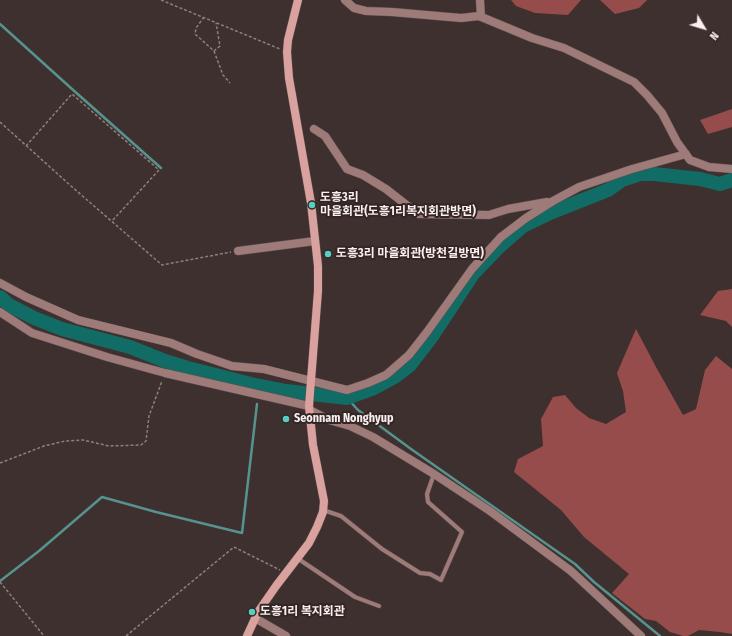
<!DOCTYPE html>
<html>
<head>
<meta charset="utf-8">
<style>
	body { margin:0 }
	#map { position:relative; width:732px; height:636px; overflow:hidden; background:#3e302f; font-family:"Fira Sans Condensed",sans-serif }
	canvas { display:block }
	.north { position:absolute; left:684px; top:8px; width:40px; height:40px; -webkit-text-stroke:3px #332625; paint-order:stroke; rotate:128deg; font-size:11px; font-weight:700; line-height:16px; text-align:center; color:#f8efee }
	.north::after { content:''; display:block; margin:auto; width:14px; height:18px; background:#f8efee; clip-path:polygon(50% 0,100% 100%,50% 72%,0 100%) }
</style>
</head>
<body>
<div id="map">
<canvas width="732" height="636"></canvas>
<div class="north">N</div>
</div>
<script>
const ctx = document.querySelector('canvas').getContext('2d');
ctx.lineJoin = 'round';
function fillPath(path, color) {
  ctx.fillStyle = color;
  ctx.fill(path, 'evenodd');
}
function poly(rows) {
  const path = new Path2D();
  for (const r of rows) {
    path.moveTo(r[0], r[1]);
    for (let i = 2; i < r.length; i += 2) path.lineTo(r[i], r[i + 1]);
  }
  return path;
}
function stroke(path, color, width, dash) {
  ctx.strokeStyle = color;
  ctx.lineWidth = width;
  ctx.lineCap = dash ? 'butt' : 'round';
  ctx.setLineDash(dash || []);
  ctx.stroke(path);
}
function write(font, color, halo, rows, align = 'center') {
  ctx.font = font + ' "Fira Sans Condensed","Noto Sans KR",sans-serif';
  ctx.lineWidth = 4;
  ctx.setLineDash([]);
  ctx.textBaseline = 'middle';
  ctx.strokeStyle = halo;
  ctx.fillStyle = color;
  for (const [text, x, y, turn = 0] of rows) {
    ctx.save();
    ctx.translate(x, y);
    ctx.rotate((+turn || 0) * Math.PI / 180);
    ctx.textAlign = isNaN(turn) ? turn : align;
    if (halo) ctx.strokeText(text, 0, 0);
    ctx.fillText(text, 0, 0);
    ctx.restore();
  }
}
fillPath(poly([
	[511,0,581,0,568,15,535,13,516,6],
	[600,0,647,0,639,8,615,14],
	[732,109,732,127,708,134,700,120],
	[732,289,732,327,726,321,700,315,718,291],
	[636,329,656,367,683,415,696,409,705,370,716,356,732,369,732,634,720,632,699,630,688,636,683,636,670,632,656,621,645,619,612,593,629,574,584,537,561,510,514,472,518,459,543,446,541,419,553,397,565,395,576,408,589,418,606,424,626,412,623,391,617,373]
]), '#964c4a');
stroke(poly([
	[0,24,72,89,161,168],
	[347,398,358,410,411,449,575,564,594,582,660,636],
	[0,581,39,551,102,497,156,512,242,533,257,404]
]), '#56938e', 2.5);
stroke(poly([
	[0,297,9,305,34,318,62,329,130,347,165,361,188,368,251,384,286,391,347,398,372,389,396,376,410,365,433,335,473,274,500,246,523,226,550,213,608,190,622,180,640,174,654,174,700,179,720,184,732,180]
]), '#116c65', 14);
const lane = poly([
	[323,510,341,516,382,549,420,573,430,574,441,580,462,532,428,502,427,494,434,474],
	[297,558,355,597,379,606]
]);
const street = poly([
	[345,0,354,8,366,11,392,12,461,18,479,16,532,38,564,48,634,82,647,95,662,113,677,142,690,160,709,167,732,169],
	[480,0,481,17],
	[314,129,325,136,347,169,363,175,386,189,418,214,489,215,508,209,547,202],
	[238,251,315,241],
	[0,283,26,297,78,320,171,343,197,354,232,366,264,369,347,390,368,383,386,375,409,355,427,332,472,269,501,237,526,218,553,201,579,187,632,169,686,154],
	[0,312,32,333,107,357,165,373,309,406],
	[310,410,329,420,350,426,373,437,434,474,490,511,571,571,641,636],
	[255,618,286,636]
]);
const secondary = poly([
	[247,636,258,612,276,586,309,543,317,527,323,512,324,501,313,445,309,406,318,291,318,266,311,203,289,78,287,52,288,40,298,0]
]);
stroke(lane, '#5c4f4e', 5);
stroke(street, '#5c4f4e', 9);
stroke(secondary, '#5c4f4e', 9);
stroke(poly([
	[161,0,280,49],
	[204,17,196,28,195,34,214,51,220,46,216,23],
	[214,51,223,75,230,83],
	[0,122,71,186,162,265,231,252],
	[26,146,72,94,159,170,112,221],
	[0,463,44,446,65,441,83,440,109,446,141,445,146,441,149,416,162,381],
	[0,582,44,636],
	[126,636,234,547,280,570]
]), '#8c807f', 1.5, [3, 2]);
stroke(lane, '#9e7a78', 4);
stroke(street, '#9e7a78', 8);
stroke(secondary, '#daa29e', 8);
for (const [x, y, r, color] of [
	[312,205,4,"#57cec2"],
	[328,254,4,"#57cec2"],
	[286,419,4,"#57cec2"],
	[252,612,4,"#57cec2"]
]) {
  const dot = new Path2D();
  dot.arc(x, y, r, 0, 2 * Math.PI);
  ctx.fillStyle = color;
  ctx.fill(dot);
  stroke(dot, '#332625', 1.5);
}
write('bold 12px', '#f8efee', '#332625', [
	["도흥3리",320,198],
	["마을회관(도흥1리복지회관방면)",320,212],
	["도흥3리 마을회관(방천길방면)",336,254],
	["Seonnam Nonghyup",294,419],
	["도흥1리 복지회관",260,612]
], 'left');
</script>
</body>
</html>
